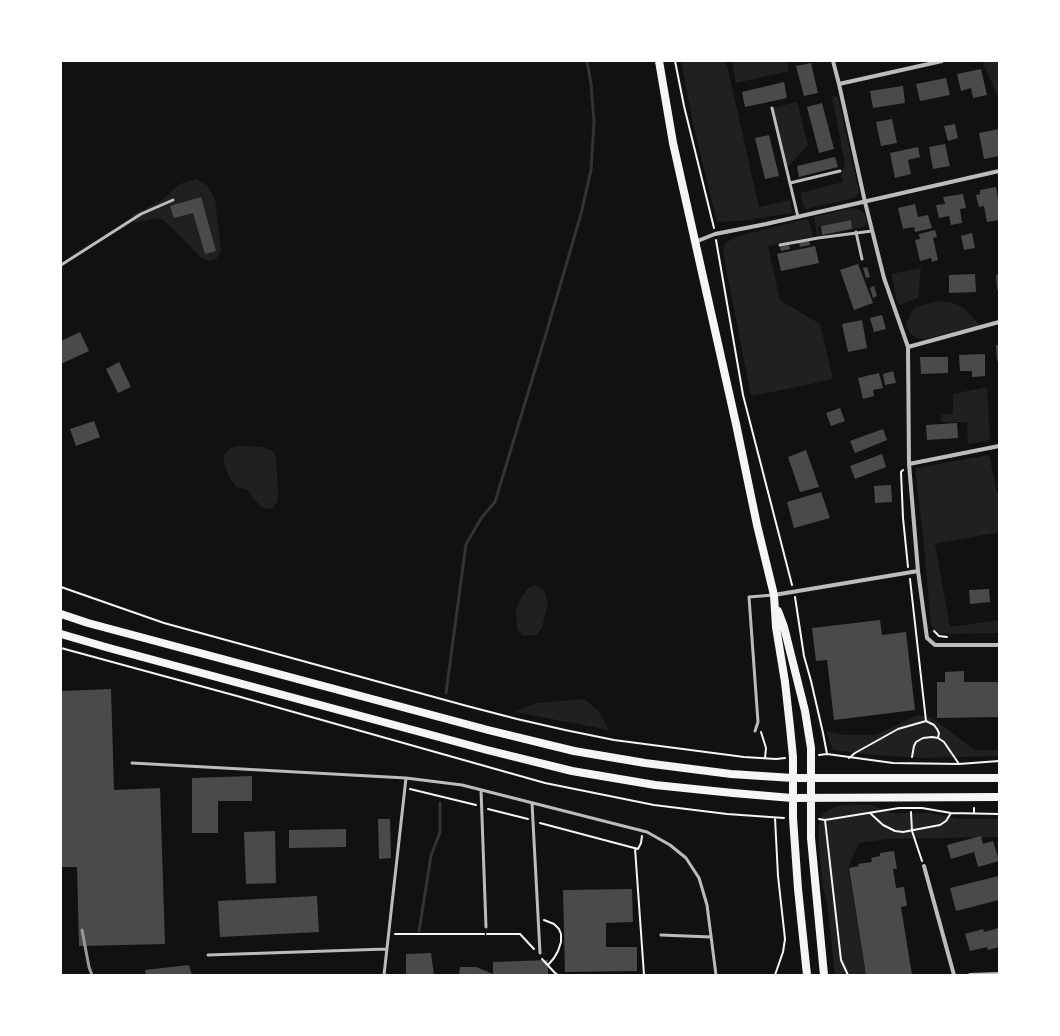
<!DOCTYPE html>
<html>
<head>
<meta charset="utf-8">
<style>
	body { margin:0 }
	#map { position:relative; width:1060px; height:1036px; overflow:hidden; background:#111; font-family:"IBM Plex Sans",sans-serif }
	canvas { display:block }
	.frame { position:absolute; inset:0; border:62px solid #fff; pointer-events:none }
</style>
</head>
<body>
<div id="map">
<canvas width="1060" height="1036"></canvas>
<div class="frame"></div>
</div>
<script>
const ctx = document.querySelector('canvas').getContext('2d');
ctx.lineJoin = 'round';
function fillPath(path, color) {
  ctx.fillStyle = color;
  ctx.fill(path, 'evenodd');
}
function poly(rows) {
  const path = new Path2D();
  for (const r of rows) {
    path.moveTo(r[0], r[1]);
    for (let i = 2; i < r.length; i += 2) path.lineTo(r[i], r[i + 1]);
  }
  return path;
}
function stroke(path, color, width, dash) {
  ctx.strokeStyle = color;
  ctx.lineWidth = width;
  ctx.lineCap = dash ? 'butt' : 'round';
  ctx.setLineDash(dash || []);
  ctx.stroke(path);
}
fillPath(poly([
	[681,61,726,61,759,207,790,200,792,213,741,221,717,222,693,123],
	[732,61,787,61,789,71,736,83],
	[982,61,999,61,999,99],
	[832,96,838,97,859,192,854,198,806,209,804,207,800,193,843,182,841,174,845,164],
	[797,102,808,145,786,169,772,108],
	[196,179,207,185,215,199,221,251,216,259,210,261,202,259,179,235,163,220,155,218,134,223,132,215,161,201,180,184],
	[852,208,859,209,864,213,867,222,864,227,852,229,850,220,818,227,820,235,817,235,814,217],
	[807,219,809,221,813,236,768,246,780,300,820,324,833,379,792,388,751,396,723,253,725,243,738,236],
	[921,268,918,298,900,305,897,302,891,274],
	[941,301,953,303,965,309,980,325,924,339,916,338,910,333,906,325,912,311,917,306],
	[987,387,990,440,968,444,967,422,941,422,941,415,953,413,953,394],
	[239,446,263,447,271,450,276,456,278,494,277,502,272,509,263,508,254,500,248,490,237,487,230,479,224,464,224,455,230,448],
	[989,455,997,492,999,492,999,532,935,544,950,627,999,620,999,633,941,634,936,632,931,625,924,546,915,468],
	[538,585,544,591,548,603,542,628,536,635,523,636,517,629,516,609,521,598,529,587],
	[584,699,599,711,609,730,515,712,536,703],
	[918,715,932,718,975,750,999,750,999,756,922,758,874,755,833,750,826,731,845,735,876,735],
	[841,805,872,805,891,813,930,813,960,819,999,819,999,837,887,839,859,843,848,868,866,975,835,975,827,903,823,887,819,849,819,825,823,814,831,809]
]), '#202020');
stroke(poly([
	[446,693,466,544,482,517,495,502,548,327,581,214,591,170,594,122,591,84,587,61],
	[419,931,431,856,440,832,440,803]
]), '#333', 3);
fillPath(poly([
	[811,63,818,93,804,96,796,66],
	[981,69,987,95,973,98,971,88,961,91,957,74],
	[946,78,950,95,920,101,916,84],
	[784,82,787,98,745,107,742,92],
	[903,86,905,103,873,108,870,91],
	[822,103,834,149,819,153,807,107],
	[892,119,897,143,881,146,876,122],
	[955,124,958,138,948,141,944,126],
	[999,129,999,156,984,159,979,133],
	[769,135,779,176,765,179,755,138],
	[945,144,950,166,933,169,929,147],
	[918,147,920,157,908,160,911,174,895,178,890,153],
	[835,157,838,167,799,177,797,166],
	[996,187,999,205,999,220,987,222,984,206,979,207,976,195,980,194,980,190],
	[963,194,966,208,960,209,962,223,951,225,949,216,939,218,936,205,945,204,943,197],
	[201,197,216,251,205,254,193,213,174,218,170,206],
	[915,204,918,217,928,215,932,228,915,232,914,227,903,229,898,208],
	[851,220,852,229,822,235,821,226],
	[935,230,937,237,933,238,938,260,932,262,931,258,920,261,915,240,920,239,919,234],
	[972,233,975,248,964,250,961,236],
	[809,241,810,245,800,247,799,243],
	[789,245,790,249,781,251,780,247],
	[815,246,819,263,781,271,777,254],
	[858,264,873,303,854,310,840,270],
	[867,267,870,277,866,278,863,268],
	[975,274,976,292,949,293,949,275],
	[996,275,999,275,999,290,997,290],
	[874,286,877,296,873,298,870,288],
	[882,315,886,329,874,332,870,318],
	[862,320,867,348,848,352,842,324],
	[80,332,89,351,61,364,61,341],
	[996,345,999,345,999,361,997,361],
	[985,354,985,376,972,377,972,371,960,371,959,355],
	[920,357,948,357,948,373,921,374],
	[119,362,131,387,118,393,106,369],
	[893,371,896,383,885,385,883,374],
	[879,373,883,388,873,390,874,396,863,399,858,378],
	[840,408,845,421,831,426,826,413],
	[94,421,100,437,76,446,70,429],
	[957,423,958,438,927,440,926,425],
	[883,429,887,440,855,453,850,441],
	[806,450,819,487,800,492,788,457],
	[882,454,886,467,855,479,850,466],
	[891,485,892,502,875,503,874,486],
	[821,492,830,518,794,528,787,502],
	[989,589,990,602,970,604,969,590],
	[880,620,882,635,906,632,915,710,834,720,827,660,816,661,812,628],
	[964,671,964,682,999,682,999,717,937,718,937,682,945,682,945,672],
	[111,689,114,790,160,788,165,944,79,946,77,867,61,867,61,691],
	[252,776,252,801,218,801,218,833,192,833,192,778],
	[378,819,390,819,391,858,379,859],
	[346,829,346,847,289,848,289,830],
	[275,831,276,883,246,884,244,832],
	[981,836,983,844,993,841,999,861,978,867,974,852,951,859,947,845],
	[894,851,897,869,893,869,896,888,904,887,907,906,901,907,912,975,866,975,849,868,859,866,858,864,872,862,871,858,880,856,880,853],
	[999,876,999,900,956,911,950,888],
	[632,889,633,922,606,923,606,947,637,947,637,971,565,972,563,890],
	[317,896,319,932,220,937,218,901],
	[999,928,999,947,988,950,987,947,970,951,965,934,983,929,984,932],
	[431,953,434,975,406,975,406,954],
	[548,960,548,975,459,975,460,967,476,967,493,974,493,962],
	[189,965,192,975,146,975,145,970]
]), '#4a4a4a');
stroke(poly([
	[675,61,684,106,714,228],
	[716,240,743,395,792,585],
	[903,470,901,472,903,518,908,567],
	[910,579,926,721,934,725,937,729,939,733,938,738],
	[61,587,164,623,467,706,517,719,565,730,614,740,744,757,776,759,785,758],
	[795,597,804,656,811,681,823,733,827,754],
	[934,631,939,636,947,637],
	[61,648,237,696,545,783,654,805,727,814,784,818],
	[761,732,766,748,765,758],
	[819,755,827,754,893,763,959,764,999,761],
	[912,757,914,746,916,742,923,738,932,737,938,738,944,742,959,764],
	[849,758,855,753,898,729,926,721],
	[410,789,476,805],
	[488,809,528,819],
	[911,812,912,831,922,861],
	[870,813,883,825,895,831,903,832,940,825,946,821,951,813],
	[974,813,974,808],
	[819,819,825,820,899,808,922,808,951,813,999,814],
	[825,820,841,960,848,975],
	[540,823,638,849,641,843,642,836],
	[635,848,644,975],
	[544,920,554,924,559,929,561,934,561,942,558,951,554,958,548,965],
	[395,934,484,934],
	[487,934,520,934,534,949],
	[542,959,555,973,558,975],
	[775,975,783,952,785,939,778,876,775,818]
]), '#f5f5f5', 2);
stroke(poly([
	[772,108,798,217],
	[790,183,840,171],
	[856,232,862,259],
	[780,245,818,238,872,231],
	[61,265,141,214,173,200],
	[755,731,758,722,749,597,773,595],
	[132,763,406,778,462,785,647,832,670,845,686,858,699,878,707,905,716,975],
	[481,790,486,927],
	[532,803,540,953],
	[661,935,711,937],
	[208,955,387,949],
	[384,975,406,778]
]), '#bcbcbc', 3);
stroke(poly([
	[839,84,942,61],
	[695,242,715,234,766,224,999,171],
	[908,347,999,322],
	[909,464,999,446],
	[918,571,927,638,935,645,999,645],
	[774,595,918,571,909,464,908,347,884,278,865,202,839,84,833,61],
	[924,866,954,975],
	[970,975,999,974]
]), '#bcbcbc', 4);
stroke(poly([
	[659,61,673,143,736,424,757,525,774,595,776,627,785,682,790,727,793,757,793,818,798,889,807,975],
	[778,611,784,627,805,711,811,748,811,838,824,975],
	[61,614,88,623,488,730,574,751,645,763,731,774,793,778,999,778],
	[61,634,109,648,487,750,572,771,655,785,733,793,792,798,999,797]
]), '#f5f5f5', 8);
stroke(poly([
	[82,930,89,967,92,975]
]), '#9a9a9a', 3);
</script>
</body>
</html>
